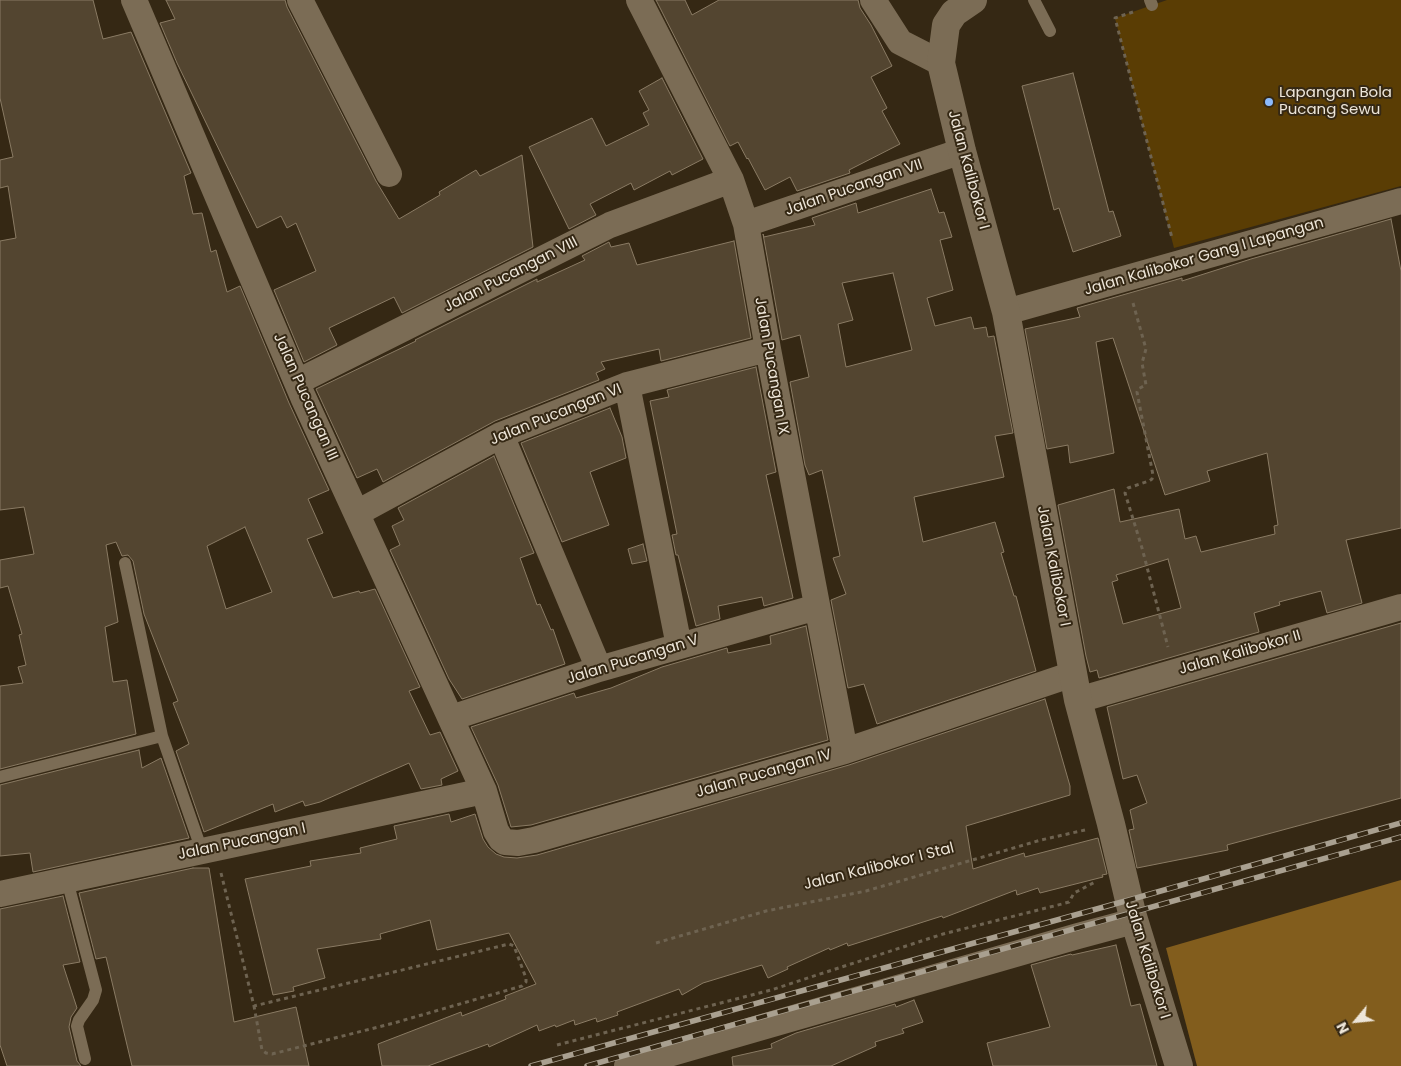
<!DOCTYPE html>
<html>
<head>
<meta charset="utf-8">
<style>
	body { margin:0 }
	#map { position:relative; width:1401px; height:1066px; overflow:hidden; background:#352814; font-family:Poppins,sans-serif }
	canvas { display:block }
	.north { position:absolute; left:1331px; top:996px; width:50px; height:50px; -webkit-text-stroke:4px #352814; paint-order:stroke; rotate:242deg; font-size:14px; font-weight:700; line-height:20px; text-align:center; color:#ede5d8 }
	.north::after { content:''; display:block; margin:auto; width:18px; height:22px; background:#ede5d8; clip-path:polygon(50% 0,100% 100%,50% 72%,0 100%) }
</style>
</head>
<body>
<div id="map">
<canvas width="1401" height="1066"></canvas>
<div class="north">N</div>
</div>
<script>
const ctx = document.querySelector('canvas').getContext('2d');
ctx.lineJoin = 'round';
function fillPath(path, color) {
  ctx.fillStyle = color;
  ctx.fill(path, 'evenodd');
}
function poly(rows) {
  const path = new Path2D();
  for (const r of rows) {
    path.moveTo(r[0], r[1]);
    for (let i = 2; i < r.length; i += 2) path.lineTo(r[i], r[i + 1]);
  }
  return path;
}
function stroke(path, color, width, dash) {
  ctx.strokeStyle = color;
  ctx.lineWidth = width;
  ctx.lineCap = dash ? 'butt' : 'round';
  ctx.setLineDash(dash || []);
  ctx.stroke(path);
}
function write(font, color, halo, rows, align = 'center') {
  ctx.font = font + ' Poppins,sans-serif';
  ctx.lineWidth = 4;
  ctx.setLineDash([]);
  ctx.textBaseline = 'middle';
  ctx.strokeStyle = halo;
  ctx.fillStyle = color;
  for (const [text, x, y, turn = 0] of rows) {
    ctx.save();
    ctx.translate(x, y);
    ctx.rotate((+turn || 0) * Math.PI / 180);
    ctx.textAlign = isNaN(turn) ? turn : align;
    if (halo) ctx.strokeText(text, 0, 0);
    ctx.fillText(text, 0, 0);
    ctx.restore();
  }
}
fillPath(poly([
	[1167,0,1401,0,1401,186,1174,248,1115,18]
]), '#5a3d04');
fillPath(poly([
	[1401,880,1401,1066,1197,1066,1166,948]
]), '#825d1d');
const building = poly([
	[0,0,93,0,103,39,131,32,191,173,184,176,193,214,202,213,211,252,216,250,227,292,240,286,289,403,329,490,308,499,323,533,307,539,333,598,359,591,360,593,375,589,420,687,409,691,430,735,440,732,458,771,441,779,442,785,421,789,409,763,320,802,305,806,303,801,275,812,273,804,204,832,176,751,189,744,173,703,178,701,144,614,133,561,128,555,122,556,116,542,106,545,118,622,105,627,113,682,127,680,136,734,0,769,0,686,23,683,18,667,26,665,19,635,22,634,8,586,0,588,0,560,34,554,24,507,0,510,0,241,16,238,8,186,0,188,0,160,13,157,0,98,0,0],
	[245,527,272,592,226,609,207,546,245,527],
	[166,0,285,0,287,7,376,181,399,219,440,195,439,192,476,170,480,176,522,155,533,247,402,313,394,297,329,328,337,345,304,362,274,290,316,271,296,223,287,228,281,216,257,228,177,63,160,23,175,19,166,0],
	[656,0,685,0,692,15,719,0,858,0,860,8,871,25,892,66,871,77,887,108,882,111,900,144,849,170,850,173,797,191,790,177,765,190,748,158,747,159,738,142,730,146,656,0],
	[1073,73,1109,212,1113,211,1121,236,1073,252,1059,208,1054,210,1022,86,1073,73],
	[662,78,703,159,672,175,670,171,634,190,631,183,590,204,596,215,569,229,529,147,592,118,606,146,649,125,643,113,649,110,639,91,662,78],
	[931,189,939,213,944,212,952,237,940,240,953,290,927,298,935,326,971,317,974,329,986,327,988,337,994,336,1013,433,995,436,1004,477,914,497,923,542,995,522,1004,552,1001,553,1014,596,1016,596,1036,671,877,724,864,684,848,688,831,600,846,594,833,558,840,556,822,470,809,475,805,465,790,382,809,377,800,335,782,340,763,234,764,237,815,225,812,218,856,203,858,213,931,189],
	[893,273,912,350,846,367,838,324,853,320,842,283,893,273],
	[1391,219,1401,271,1401,528,1346,540,1362,603,1327,613,1321,591,1279,602,1280,605,1254,613,1259,632,1099,678,1097,670,1090,672,1086,656,1058,505,1114,489,1120,522,1179,509,1185,539,1196,536,1201,552,1275,534,1274,526,1278,525,1267,453,1207,471,1210,481,1165,495,1113,338,1096,342,1114,453,1070,463,1068,445,1047,449,1025,329,1080,317,1077,308,1182,278,1182,281,1251,259,1391,219],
	[1168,559,1181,608,1123,624,1112,582,1118,580,1116,575,1168,559],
	[734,241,751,338,661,361,659,349,601,362,605,369,596,373,599,380,495,421,383,482,377,469,357,478,316,389,416,341,415,340,537,279,537,282,585,260,582,256,609,242,611,247,629,243,637,265,734,241],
	[756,367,776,472,766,475,793,598,764,606,762,597,718,606,720,619,696,626,678,555,676,555,672,535,677,534,650,401,669,397,667,390,756,367],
	[610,408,622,437,626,458,590,472,609,525,562,542,521,443,610,408],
	[494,456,534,553,520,558,537,605,540,604,551,630,553,629,565,664,462,699,449,679,390,550,400,545,392,526,404,520,398,508,494,456],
	[643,544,647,561,632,564,628,549,643,544],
	[1401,623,1401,798,1227,845,1228,850,1137,868,1129,830,1134,829,1130,810,1147,803,1137,775,1123,779,1107,707,1401,623],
	[806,626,828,740,531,825,511,827,498,785,471,727,574,693,576,698,611,688,662,667,727,648,728,653,771,644,770,636,806,626],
	[1045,699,1070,786,1070,795,966,826,973,869,1024,853,1025,857,1098,838,1107,874,1102,875,1103,877,1040,893,1038,888,1017,895,1016,890,943,918,942,916,848,946,847,943,830,950,829,948,787,967,788,969,768,978,762,965,703,983,682,995,679,989,617,1012,618,1015,597,1022,596,1018,575,1025,574,1020,556,1027,555,1025,539,1031,537,1025,489,1047,488,1044,428,1066,382,1066,378,1044,461,1012,462,1016,506,999,505,996,536,984,509,933,437,950,430,920,380,934,381,939,317,949,325,978,293,987,294,991,273,995,245,879,311,866,310,861,361,853,360,848,397,839,394,826,449,814,451,822,475,814,483,839,488,847,496,854,504,857,517,858,537,855,849,765,1045,699],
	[139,750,142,768,161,758,189,838,33,872,30,853,0,856,0,785,139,750],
	[193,868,209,868,234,1022,296,1007,309,1066,132,1066,106,957,96,959,79,893,193,868],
	[63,896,80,962,63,965,77,1008,71,1017,69,1027,77,1061,81,1066,7,1066,0,1045,0,909,63,896],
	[1116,945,1131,1006,1140,1004,1157,1066,993,1066,987,1043,1050,1027,1031,965,1071,954,1072,955,1116,945],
	[914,1000,923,1022,902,1029,904,1033,875,1042,876,1046,831,1066,733,1066,732,1057,772,1048,771,1044,796,1033,895,1004,896,1007,914,1000]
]);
fillPath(building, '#534530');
stroke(building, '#8a7b64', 1);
stroke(poly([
	[1133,12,1115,18,1172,238],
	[1133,303,1146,349,1142,363,1146,385,1138,389,1137,392,1153,475,1152,479,1149,481,1128,488,1126,490,1125,493,1142,548,1168,647],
	[221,873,254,1006,509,944,514,946,526,978,526,982,522,986,394,1023,272,1054,266,1053,262,1050,254,1006],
	[656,943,766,911,866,891,1041,840,1085,830],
	[557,1045,771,990,943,934,1062,904,1069,902,1074,893,1078,891,1097,881]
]), '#6e6351', 3, [4, 4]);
stroke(poly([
	[1034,0,1050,31],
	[1150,0,1152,5],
	[125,563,162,736,202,851],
	[0,777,162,736],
	[67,880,96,990,93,1000,79,1020,77,1026,85,1059]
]), '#7b6c55', 12);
stroke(poly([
	[134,0,303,397,484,791,496,831,501,839,505,842,518,843,534,840,845,751,1073,674],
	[300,0,389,174],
	[639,0,731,180,746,224,768,349,845,751],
	[873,0,900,42,941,63],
	[746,224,962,151],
	[1006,312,1401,201],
	[297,382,610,225,731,180],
	[627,385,679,646],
	[501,435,599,669],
	[357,513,501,435,627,385,768,349],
	[1078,700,1401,607],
	[451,718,599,669,817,607],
	[0,894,484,791],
	[627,1066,1078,936,1134,921]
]), '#7b6c55', 26);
stroke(poly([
	[973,0,954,13,946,25,941,63,962,151,1006,312,1078,700,1111,824,1132,913,1179,1066]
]), '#7b6c55', 28);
const rail = poly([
	[531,1066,1129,900,1401,823],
	[587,1066,1401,837]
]);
stroke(rail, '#a9a090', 5.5);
stroke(rail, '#352814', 4, [11]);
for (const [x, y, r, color] of [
	[1269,102,5,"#8bbafc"]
]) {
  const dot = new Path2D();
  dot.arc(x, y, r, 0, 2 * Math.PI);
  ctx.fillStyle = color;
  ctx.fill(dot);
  stroke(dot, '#352814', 2);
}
write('15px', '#ede5d8', '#352814', [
	["Lapangan Bola",1279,93],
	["Pucang Sewu",1279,110]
], 'left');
write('15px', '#ede5d8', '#352814', [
	["Jalan Kalibokor I",968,170,75],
	["Jalan Pucangan VII",854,188,-19],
	["Jalan Kalibokor Gang I Lapangan",1204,257,-16],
	["Jalan Pucangan VIII",511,275,-27],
	["Jalan Pucangan IX",771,366,80],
	["Jalan Pucangan III",305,397,66],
	["Jalan Pucangan VI",556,415,-22],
	["Jalan Kalibokor I",1053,566,79],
	["Jalan Kalibokor II",1240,653,-16],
	["Jalan Pucangan V",633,660,-17],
	["Jalan Pucangan IV",764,774,-16],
	["Jalan Pucangan I",242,842,-12],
	["Jalan Kalibokor I Stal",879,867,-14],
	["Jalan Kalibokor I",1147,960,73]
]);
</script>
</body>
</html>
